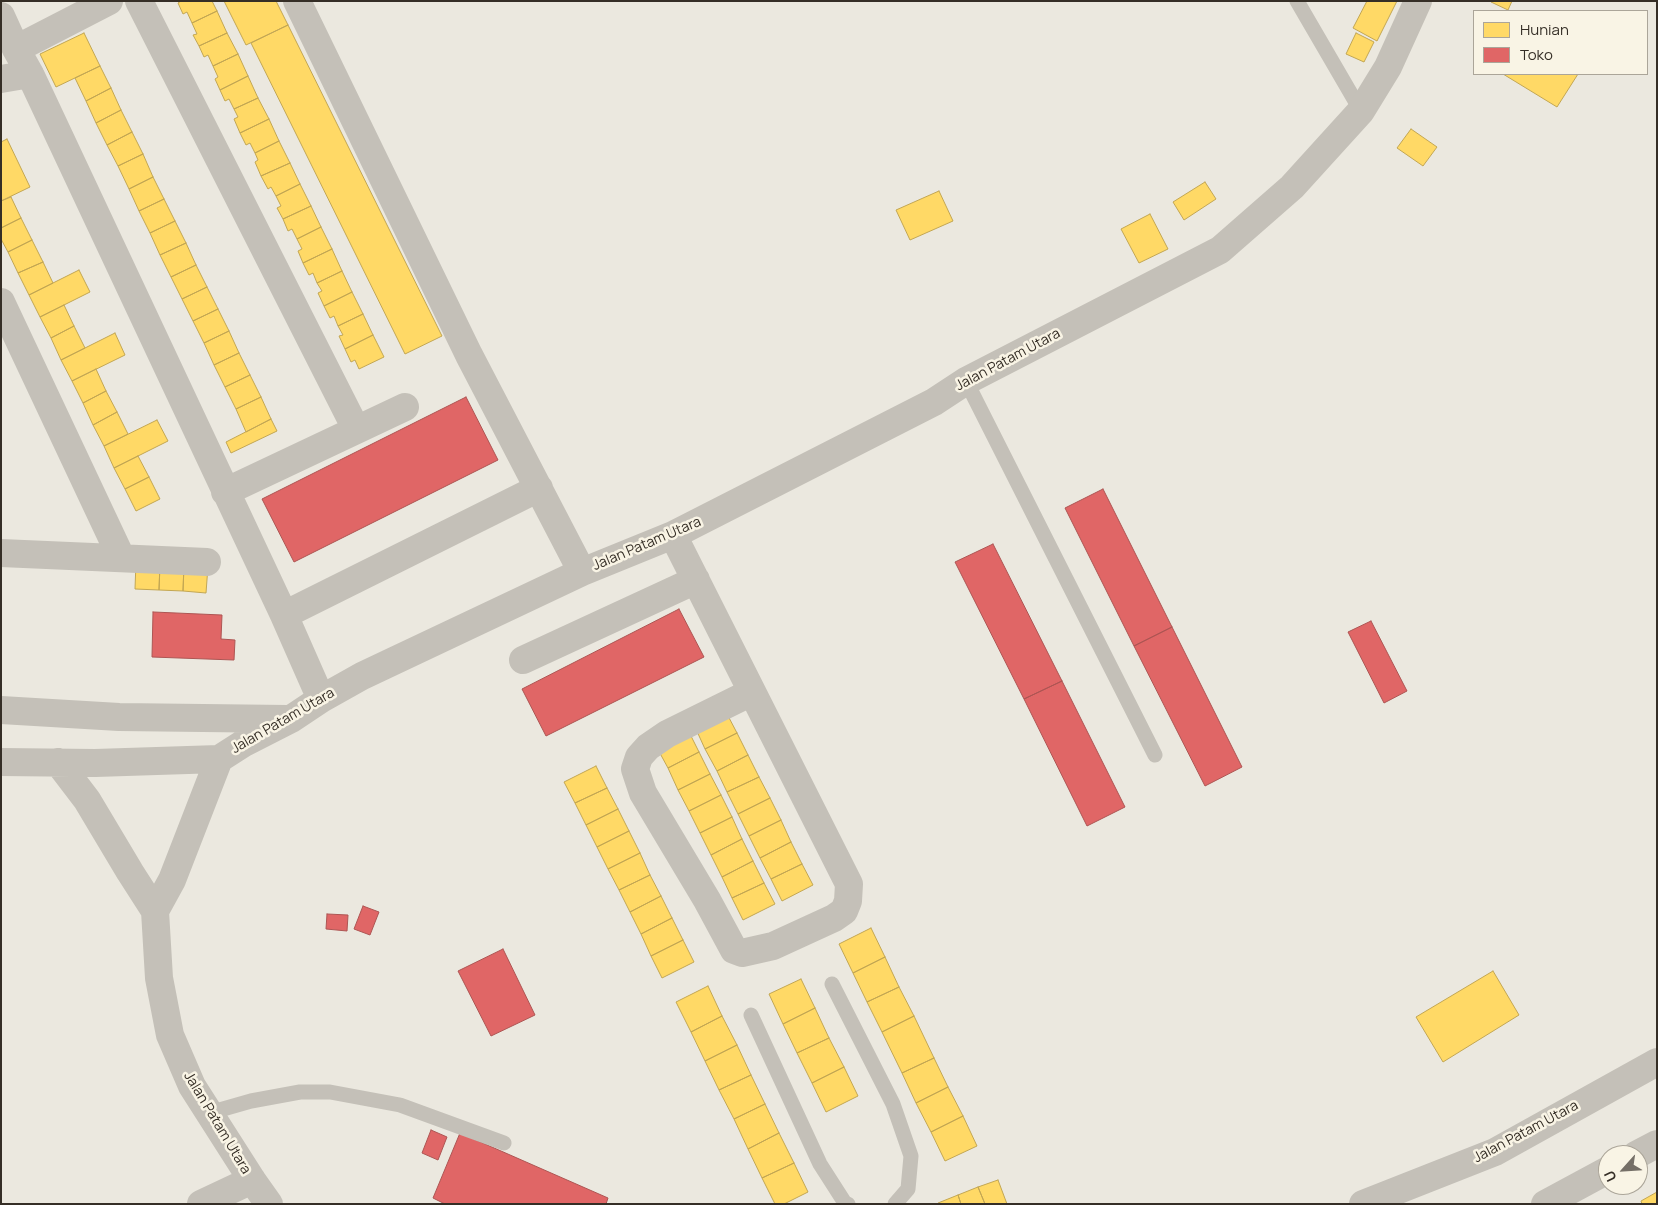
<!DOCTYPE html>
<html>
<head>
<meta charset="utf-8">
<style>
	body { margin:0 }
	#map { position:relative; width:1658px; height:1205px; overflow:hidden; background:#ebe8df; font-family:Manrope,sans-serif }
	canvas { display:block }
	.frame { position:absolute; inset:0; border:2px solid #352e26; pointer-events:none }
	.legend { position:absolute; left:1473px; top:10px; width:175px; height:65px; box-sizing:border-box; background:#f9f4e5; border:1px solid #aba599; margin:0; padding:6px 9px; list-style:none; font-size:15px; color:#352e26 }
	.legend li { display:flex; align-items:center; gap:10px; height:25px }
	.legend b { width:25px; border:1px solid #aba599 }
	.north { position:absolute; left:1598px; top:1145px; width:50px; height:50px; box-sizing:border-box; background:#f9f4e5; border:1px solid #aba599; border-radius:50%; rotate:244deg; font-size:14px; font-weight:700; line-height:20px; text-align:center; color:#352e26 }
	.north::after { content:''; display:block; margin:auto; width:18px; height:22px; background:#756f67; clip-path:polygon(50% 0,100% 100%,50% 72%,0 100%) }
</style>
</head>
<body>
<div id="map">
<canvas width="1658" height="1205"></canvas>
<div class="frame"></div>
<ul class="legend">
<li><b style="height:14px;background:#ffd966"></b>Hunian</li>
<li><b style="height:14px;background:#e06666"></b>Toko</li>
</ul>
<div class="north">U</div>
</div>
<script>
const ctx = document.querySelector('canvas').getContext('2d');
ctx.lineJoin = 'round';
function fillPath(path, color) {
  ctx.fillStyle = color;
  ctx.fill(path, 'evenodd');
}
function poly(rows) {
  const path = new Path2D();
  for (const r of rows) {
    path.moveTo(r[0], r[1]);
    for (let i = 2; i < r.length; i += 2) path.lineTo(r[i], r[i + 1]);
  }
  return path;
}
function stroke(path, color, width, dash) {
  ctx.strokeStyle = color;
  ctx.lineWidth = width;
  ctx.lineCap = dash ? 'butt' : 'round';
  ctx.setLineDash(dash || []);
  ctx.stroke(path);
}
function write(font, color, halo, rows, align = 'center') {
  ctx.font = font + ' Manrope,sans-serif';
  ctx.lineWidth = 5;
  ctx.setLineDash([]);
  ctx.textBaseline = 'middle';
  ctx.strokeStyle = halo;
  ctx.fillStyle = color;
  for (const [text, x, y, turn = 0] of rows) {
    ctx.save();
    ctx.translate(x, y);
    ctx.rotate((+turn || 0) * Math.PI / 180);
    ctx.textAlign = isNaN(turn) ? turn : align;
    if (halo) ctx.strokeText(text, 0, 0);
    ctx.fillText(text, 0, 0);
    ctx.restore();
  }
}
const homes = poly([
	[181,1,212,1,217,11,192,23,187,12,183,14,178,3,181,1],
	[224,1,276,1,288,25,246,45,224,1],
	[1367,1,1397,1,1377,41,1353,28,1367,1],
	[1492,1,1512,1,1508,10,1491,2,1492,1],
	[217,11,227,33,199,46,193,35,197,34,192,23,217,11],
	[288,25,442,336,405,354,251,43,288,25],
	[84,33,100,66,56,87,40,54,84,33],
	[227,33,238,54,213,66,208,55,204,57,199,46,227,33],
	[1356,33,1374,42,1364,62,1346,54,1356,33],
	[238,54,248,76,220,90,215,79,218,77,213,66,238,54],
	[100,66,111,88,86,101,75,78,100,66],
	[1503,74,1578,74,1557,107,1503,74],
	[248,76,258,98,234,109,229,99,225,101,220,90,248,76],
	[111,88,121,110,96,123,86,101,111,88],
	[258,98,269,119,240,133,234,119,238,117,234,109,258,98],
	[121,110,132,132,107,145,96,123,121,110],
	[269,119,279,141,255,153,250,143,246,145,240,133,269,119],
	[1411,129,1437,147,1423,166,1397,148,1411,129],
	[132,132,143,154,118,166,107,145,132,132],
	[7,139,30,187,1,201,1,142,7,139],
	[279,141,290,163,261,176,255,162,258,160,255,153,279,141],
	[143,154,153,177,129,189,118,166,143,154],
	[290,163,300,184,276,196,271,187,268,189,261,176,290,163],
	[153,177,164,199,139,211,129,189,153,177],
	[1205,182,1216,199,1184,220,1173,202,1205,182],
	[300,184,311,206,283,219,277,208,281,206,276,196,300,184],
	[939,191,953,221,910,240,896,210,939,191],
	[11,197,21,218,1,228,1,201,11,197],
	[164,199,175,221,150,233,139,211,164,199],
	[311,206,321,227,297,239,292,229,288,231,283,219,311,206],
	[1150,214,1168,249,1139,263,1121,229,1150,214],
	[21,218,32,240,8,252,1,239,1,228,21,218],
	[175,221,186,243,160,255,150,233,175,221],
	[321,227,332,249,303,263,298,251,302,249,297,239,321,227],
	[32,240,43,262,18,273,8,252,32,240],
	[186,243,196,265,171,277,160,255,186,243],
	[332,249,342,271,317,283,313,273,309,275,303,263,332,249],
	[43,262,53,283,29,295,18,273,43,262],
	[196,265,207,287,182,299,171,277,196,265],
	[79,270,90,292,40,317,29,295,79,270],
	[342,271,352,292,324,306,318,293,322,291,317,283,342,271],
	[207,287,218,309,193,321,182,299,207,287],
	[352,292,363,314,338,326,334,316,330,318,324,306,352,292],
	[64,305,74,326,51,338,40,317,64,305],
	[218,309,229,331,204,343,193,321,218,309],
	[363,314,373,335,345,349,339,336,343,335,338,326,363,314],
	[74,326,85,348,61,360,51,338,74,326],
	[229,331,239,353,214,365,204,343,229,331],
	[115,333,125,355,72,381,61,360,115,333],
	[373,335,384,357,359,369,355,360,351,362,345,349,373,335],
	[239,353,250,375,225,387,214,365,239,353],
	[96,369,106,391,83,403,72,381,96,369],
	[250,375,261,397,236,409,225,387,250,375],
	[106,391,117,412,93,425,83,403,106,391],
	[261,397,271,419,246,432,236,409,261,397],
	[117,412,128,434,104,446,93,425,117,412],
	[271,419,277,431,231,453,226,442,271,419],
	[157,420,168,441,114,468,104,446,157,420],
	[138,456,149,477,125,489,114,468,138,456],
	[149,477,160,499,136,511,125,489,149,477],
	[136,562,160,564,159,590,135,589,136,562],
	[160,564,184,565,183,591,159,590,160,564],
	[184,565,208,566,206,593,183,591,184,565],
	[726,712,737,733,705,749,695,727,726,712],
	[688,730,699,752,668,768,656,746,688,730],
	[737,733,748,755,717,771,705,749,737,733],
	[699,752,710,774,678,790,668,768,699,752],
	[748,755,759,777,727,792,717,771,748,755],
	[596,766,607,788,575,803,564,782,596,766],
	[710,774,721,795,689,811,678,790,710,774],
	[759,777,770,798,738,814,727,792,759,777],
	[607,788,618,809,586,825,575,803,607,788],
	[721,795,732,817,700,833,689,811,721,795],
	[770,798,781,820,749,836,738,814,770,798],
	[618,809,629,831,597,847,586,825,618,809],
	[732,817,742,839,711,855,700,833,732,817],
	[781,820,791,842,760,858,749,836,781,820],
	[629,831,640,853,608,869,597,847,629,831],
	[742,839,753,861,722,877,711,855,742,839],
	[791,842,802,864,771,879,760,858,791,842],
	[640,853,650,875,619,890,608,869,640,853],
	[753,861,764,883,732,898,722,877,753,861],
	[802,864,813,885,782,901,771,879,802,864],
	[650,875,661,896,630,912,619,890,650,875],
	[764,883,775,904,743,920,732,898,764,883],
	[661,896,672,918,641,934,630,912,661,896],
	[672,918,683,940,651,956,641,934,672,918],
	[871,928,885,957,853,973,839,944,871,928],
	[683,940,694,962,662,978,651,956,683,940],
	[885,957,899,987,867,1002,853,973,885,957],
	[1493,971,1519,1015,1443,1062,1416,1017,1493,971],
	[801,979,815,1008,783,1024,769,994,801,979],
	[708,986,722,1016,691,1032,676,1002,708,986],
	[899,987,914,1016,882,1032,867,1002,899,987],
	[815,1008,829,1038,797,1053,783,1024,815,1008],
	[722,1016,737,1045,705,1061,691,1032,722,1016],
	[914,1016,934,1058,902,1073,882,1032,914,1016],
	[829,1038,844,1067,812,1083,797,1053,829,1038],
	[737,1045,751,1075,719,1090,705,1061,737,1045],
	[934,1058,948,1087,916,1103,902,1073,934,1058],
	[844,1067,858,1096,826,1112,812,1083,844,1067],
	[751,1075,765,1104,734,1119,719,1090,751,1075],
	[948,1087,963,1116,931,1132,916,1103,948,1087],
	[765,1104,779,1133,748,1149,734,1119,765,1104],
	[963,1116,977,1146,945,1161,931,1132,963,1116],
	[779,1133,794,1163,762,1178,748,1149,779,1133],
	[794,1163,808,1192,784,1204,775,1204,762,1178,794,1163],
	[998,1180,1007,1204,985,1204,978,1187,998,1180],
	[978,1187,985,1204,961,1204,958,1195,978,1187],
	[1657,1192,1657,1204,1642,1204,1641,1201,1657,1192],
	[958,1195,961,1204,939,1204,938,1203,958,1195]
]);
fillPath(homes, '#ffd966');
stroke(homes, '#c2a653', 1);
const shops = poly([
	[466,397,498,460,294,562,262,499,466,397],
	[1103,489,1172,627,1134,646,1065,508,1103,489],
	[993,544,1062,681,1024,699,955,562,993,544],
	[679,609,704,657,546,736,522,689,679,609],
	[153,612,222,615,221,639,235,640,234,660,152,657,153,612],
	[1371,621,1407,691,1384,703,1348,632,1371,621],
	[1172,627,1242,767,1205,786,1134,646,1172,627],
	[1062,681,1125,807,1087,826,1024,699,1062,681],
	[363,906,379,912,370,935,354,929,363,906],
	[327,914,348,915,347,931,326,929,327,914],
	[503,949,535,1015,491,1036,458,971,503,949],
	[431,1130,447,1137,438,1160,422,1153,431,1130],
	[460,1133,608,1198,606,1204,445,1204,433,1198,460,1133]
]);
fillPath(shops, '#e06666');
stroke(shops, '#ad5553', 1);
stroke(poly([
	[1297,1,1361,111],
	[966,381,1155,755],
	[832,984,893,1104,911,1156,908,1189,895,1204],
	[751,1015,820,1164,845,1203,848,1204],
	[209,1113,251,1101,300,1092,330,1092,400,1105,504,1143]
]), '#c4c0b8', 15);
stroke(poly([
	[139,1,356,429],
	[297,1,469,355,582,572],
	[1,16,16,49,30,74,284,615,321,699],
	[16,49,109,1],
	[1,79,30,74],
	[1,302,121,557],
	[225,492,405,407],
	[673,535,849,884,848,901,844,911,834,918,773,946,742,953,734,950,707,900,643,793,635,769,639,757,648,747,667,734,752,692],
	[1,553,207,562],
	[284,615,539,488],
	[523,660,696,580],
	[1,710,119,717,287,719],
	[1,762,95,763,219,759],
	[58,762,87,800,130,872,155,911],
	[1636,1155,1657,1144],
	[201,1204,252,1180],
	[269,1204,252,1180,192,1086,170,1035,159,978,155,911,172,880,219,759,244,743,291,719,321,699,362,676,582,572,673,535,934,402,966,381,1220,250,1292,187,1361,111,1388,67,1418,1],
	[1363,1204,1495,1152,1657,1062],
	[1545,1204,1608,1170]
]), '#c4c0b8', 28);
write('14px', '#352e26', '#f9f4e5', [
	["Jalan Patam Utara",1008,360,-28],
	["Jalan Patam Utara",647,544,-23],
	["Jalan Patam Utara",283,721,-30],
	["Jalan Patam Utara",217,1123,59],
	["Jalan Patam Utara",1526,1132,-28]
]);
</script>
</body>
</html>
